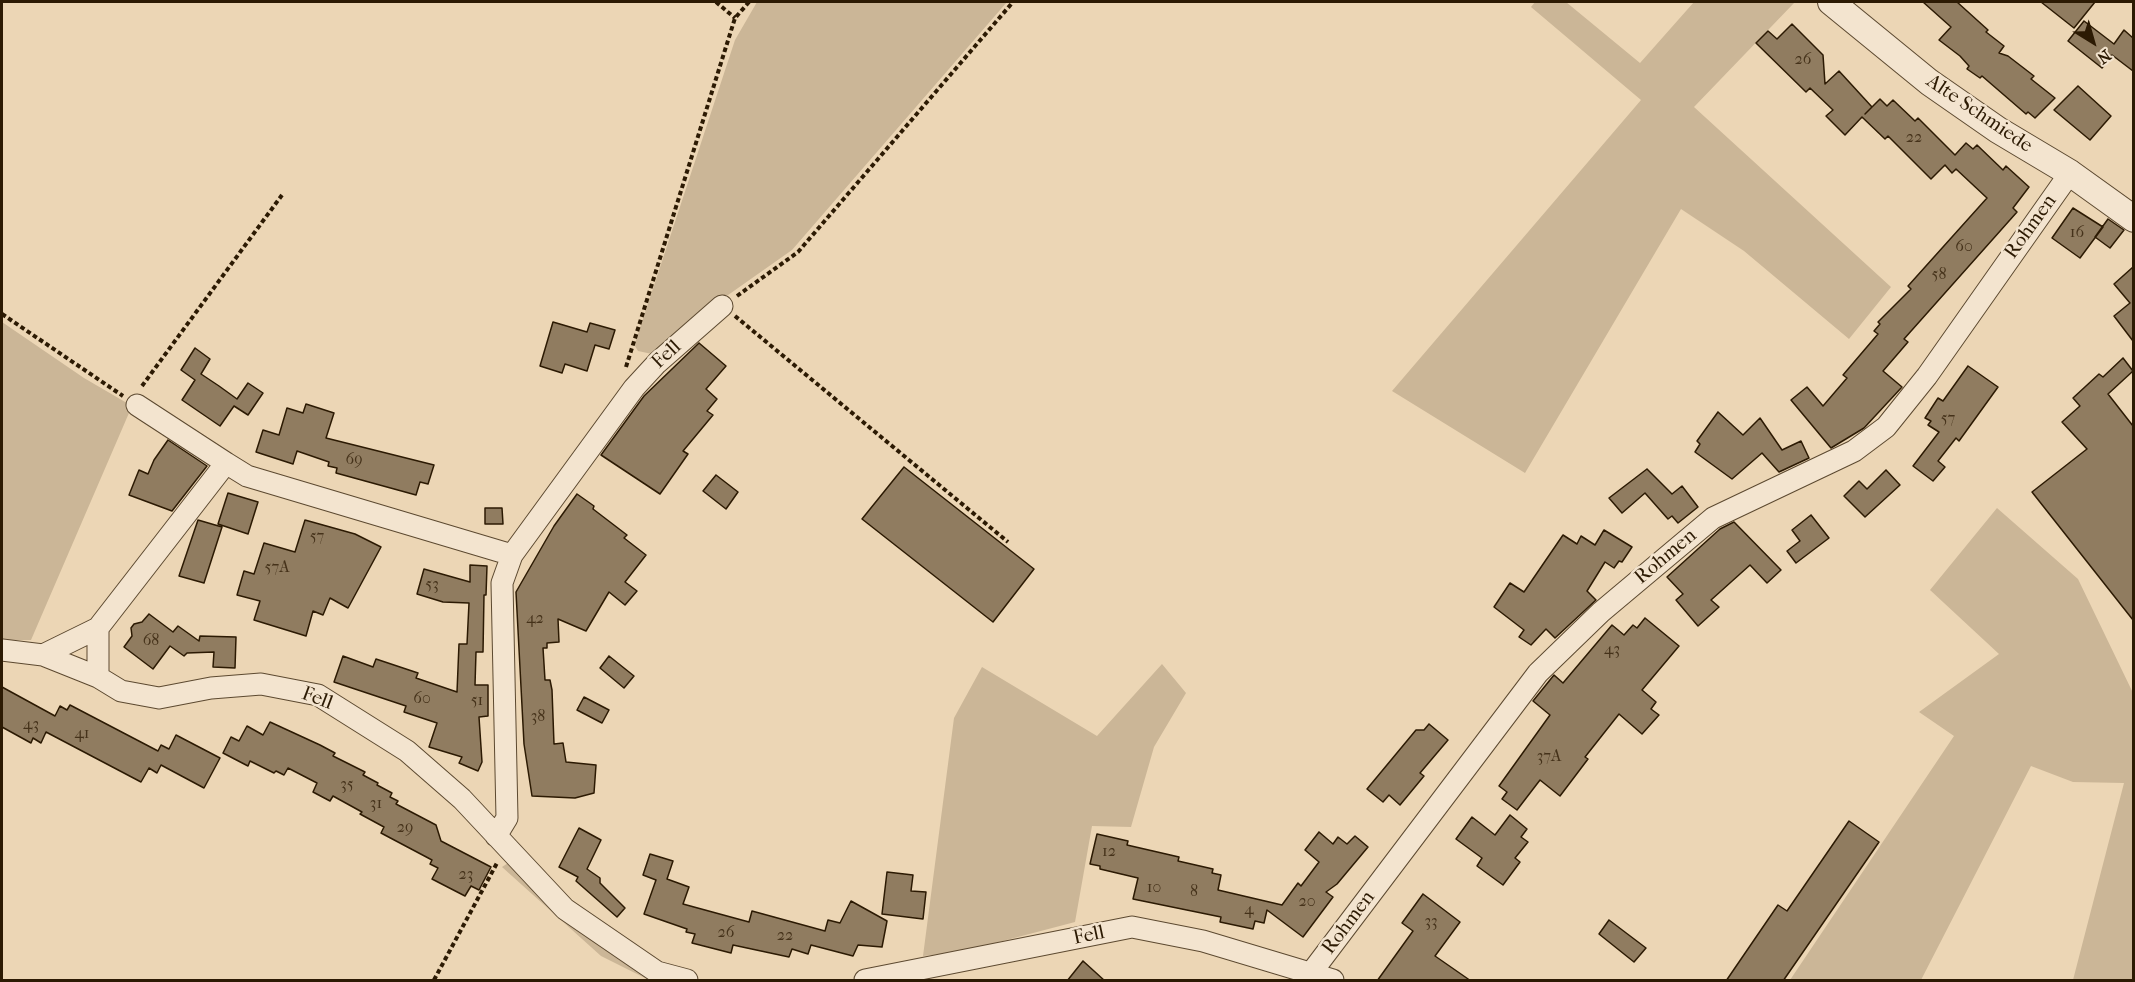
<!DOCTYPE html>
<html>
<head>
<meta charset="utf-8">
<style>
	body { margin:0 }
	#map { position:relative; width:2135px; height:982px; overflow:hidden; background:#ecd6b5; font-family:"IM FELL French Canon",serif }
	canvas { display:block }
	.frame { position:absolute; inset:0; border:3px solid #2c1a03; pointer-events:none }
	.north { position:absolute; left:2063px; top:12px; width:60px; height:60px; -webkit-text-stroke:4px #f3e4cf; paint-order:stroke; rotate:143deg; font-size:16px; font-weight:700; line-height:24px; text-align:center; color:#2c1a03 }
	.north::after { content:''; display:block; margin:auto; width:21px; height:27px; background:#2c1a03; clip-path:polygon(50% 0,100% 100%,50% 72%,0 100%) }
</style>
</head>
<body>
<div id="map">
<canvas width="2135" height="982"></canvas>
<div class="frame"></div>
<div class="north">N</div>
</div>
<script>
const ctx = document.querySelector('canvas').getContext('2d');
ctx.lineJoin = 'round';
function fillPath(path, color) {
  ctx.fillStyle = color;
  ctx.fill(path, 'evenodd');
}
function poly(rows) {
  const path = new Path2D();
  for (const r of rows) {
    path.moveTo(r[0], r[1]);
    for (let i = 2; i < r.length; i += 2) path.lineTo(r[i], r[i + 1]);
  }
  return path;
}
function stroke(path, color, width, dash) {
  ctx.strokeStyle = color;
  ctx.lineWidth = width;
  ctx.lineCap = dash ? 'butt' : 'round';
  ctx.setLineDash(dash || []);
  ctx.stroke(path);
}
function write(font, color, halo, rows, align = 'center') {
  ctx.font = font + ' "IM FELL French Canon",serif';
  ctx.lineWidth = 5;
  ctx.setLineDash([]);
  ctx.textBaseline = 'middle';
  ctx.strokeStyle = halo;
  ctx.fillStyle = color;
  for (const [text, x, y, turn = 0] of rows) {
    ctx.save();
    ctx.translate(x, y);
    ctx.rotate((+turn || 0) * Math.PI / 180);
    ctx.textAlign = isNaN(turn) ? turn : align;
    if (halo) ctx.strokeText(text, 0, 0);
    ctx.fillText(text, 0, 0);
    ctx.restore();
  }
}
fillPath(poly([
	[757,2,1007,2,792,250,694,319,652,354,638,351,635,346,636,340,735,40],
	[1535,2,1566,2,1640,63,1694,2,1795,2,1694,107,1891,287,1849,339,1744,251,1681,209,1525,473,1392,391,1641,100,1531,7],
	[2,322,84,378,132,406,31,640,2,640],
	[1997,508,2078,579,2133,693,2133,980,2073,980,2124,783,2073,782,2031,766,1921,980,1790,980,1954,736,1919,712,1999,654,1930,590],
	[1162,664,1186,693,1154,747,1131,827,1092,826,1075,922,961,952,923,956,954,718,982,667,1097,736],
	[508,863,513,864,680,980,649,980,601,956,502,867]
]), '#cbb697');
const building = poly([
	[1923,2,1957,2,1988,30,1986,32,2004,46,1999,53,2008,56,2034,76,2031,79,2055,98,2035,118,2028,112,2026,114,1982,76,1980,78,1967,69,1969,66,1960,56,1939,40,1951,27,1923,2],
	[2041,2,2095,2,2074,28,2041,2],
	[2084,21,2114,44,2124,30,2133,38,2133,71,2112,55,2102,68,2068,41,2084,21],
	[1792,24,1823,55,1825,84,1839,71,1872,107,1865,114,1880,99,1887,106,1893,100,1915,121,1918,118,1955,155,1966,143,1973,149,1977,145,2003,170,2006,166,2029,187,2013,208,2017,212,1904,339,1908,342,1883,371,1902,387,1864,428,1831,448,1791,400,1807,387,1823,406,1847,378,1843,375,1878,334,1874,331,1880,324,1878,322,1911,289,1908,286,1987,198,1956,169,1952,173,1945,165,1931,179,1888,136,1885,139,1862,117,1845,135,1826,116,1833,110,1810,88,1806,92,1756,43,1768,31,1777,39,1792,24],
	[2078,86,2111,116,2090,140,2054,110,2078,86],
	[2073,208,2103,227,2080,258,2052,238,2073,208],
	[2108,219,2124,230,2110,248,2095,237,2108,219],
	[2133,267,2133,341,2114,316,2130,303,2114,284,2133,267],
	[553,322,587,332,590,323,615,330,609,349,595,345,587,371,565,364,562,373,540,366,553,322],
	[699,343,726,366,706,389,717,399,707,411,713,415,683,451,688,454,660,494,601,455,644,396,699,343],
	[195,348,210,359,201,374,219,386,237,399,248,383,263,393,248,415,234,406,220,426,182,400,195,380,181,370,195,348],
	[2123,358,2133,371,2108,394,2133,426,2133,620,2032,492,2087,449,2062,422,2080,406,2073,398,2099,374,2103,377,2123,358],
	[1968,366,1998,387,1959,441,1956,438,1938,461,1945,467,1933,481,1913,466,1939,432,1928,425,1931,421,1925,418,1938,398,1943,401,1968,366],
	[306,404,334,413,326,438,434,465,428,484,420,482,416,495,336,473,337,468,328,466,329,462,297,451,293,464,256,452,263,430,279,435,287,408,303,413,306,404],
	[1718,412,1743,435,1760,418,1782,450,1801,441,1809,458,1779,472,1762,453,1732,479,1695,452,1700,444,1697,441,1718,412],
	[168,440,207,466,172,511,129,495,139,470,148,474,154,460,168,440],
	[904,467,1034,569,993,622,862,519,904,467],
	[1647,469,1672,494,1682,486,1698,507,1678,523,1672,516,1668,519,1645,493,1622,513,1609,498,1647,469],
	[1886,470,1900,485,1865,517,1844,496,1859,481,1867,489,1886,470],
	[716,475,738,492,726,509,703,491,716,475],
	[228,493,258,502,248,534,218,524,228,493],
	[577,494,594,506,593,509,627,535,624,538,646,555,625,582,637,591,625,605,609,592,586,631,558,619,559,642,547,643,547,648,543,648,545,680,550,680,552,690,554,744,563,743,566,762,596,765,594,793,575,798,532,796,524,744,516,592,554,526,577,494],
	[485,508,502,508,503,524,485,524,485,508],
	[1811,515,1829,538,1796,563,1787,551,1800,541,1792,530,1811,515],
	[198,520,222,527,204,583,179,576,198,520],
	[305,520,355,534,381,547,348,608,330,598,323,615,313,611,306,636,254,620,260,601,237,595,244,571,254,574,264,543,295,552,305,520],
	[1734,522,1781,570,1767,583,1750,565,1711,600,1719,607,1698,626,1676,600,1683,594,1667,577,1720,529,1734,522],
	[1604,530,1632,547,1622,562,1619,561,1614,568,1605,562,1587,591,1596,600,1555,638,1546,629,1531,645,1519,637,1524,630,1494,607,1510,583,1524,592,1563,535,1577,544,1581,536,1595,545,1604,530],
	[470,565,487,566,486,595,484,595,483,652,476,652,475,685,488,685,488,716,479,717,482,762,478,771,459,763,462,757,429,747,437,723,404,712,406,706,334,682,343,656,373,667,376,659,418,673,416,678,457,692,459,644,467,644,469,603,443,602,417,594,424,569,470,582,470,565],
	[149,614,173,632,178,626,199,641,200,636,236,637,235,668,213,667,214,652,187,653,184,656,170,646,153,669,124,647,132,636,131,628,134,624,142,622,149,614],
	[1645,618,1679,646,1642,690,1656,702,1651,709,1659,715,1642,734,1619,714,1585,757,1588,759,1560,796,1540,780,1517,810,1502,799,1507,792,1499,786,1550,715,1533,701,1554,675,1563,683,1612,625,1624,635,1633,625,1637,628,1645,618],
	[609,656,634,676,624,688,600,668,609,656],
	[2,687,55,716,60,706,67,710,70,705,158,751,161,745,169,749,176,735,220,758,204,788,161,765,157,773,149,768,141,782,46,732,41,743,33,738,31,743,2,727,2,687],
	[584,697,609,710,602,723,577,710,584,697],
	[270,722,320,745,335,753,333,756,365,772,363,775,378,783,377,785,392,793,390,797,398,801,396,804,436,825,441,841,491,867,479,890,471,886,465,896,432,879,438,868,430,864,432,860,381,833,384,827,360,814,362,812,333,796,330,801,313,792,317,783,288,768,284,775,276,771,274,773,250,761,248,766,223,753,231,737,239,741,247,726,263,735,270,722],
	[1429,724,1448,740,1420,773,1424,776,1400,805,1389,795,1383,802,1367,789,1416,730,1424,730,1429,724],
	[1510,815,1527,829,1521,837,1528,842,1515,858,1520,862,1503,885,1477,866,1482,858,1456,839,1472,817,1495,835,1510,815],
	[1849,821,1879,842,1783,981,1726,981,1778,905,1787,911,1849,821],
	[579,828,601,840,587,869,600,878,600,883,625,908,617,917,576,881,578,877,559,867,579,828],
	[1319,832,1333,844,1338,837,1347,844,1355,836,1368,847,1337,884,1326,892,1333,897,1303,937,1267,910,1264,923,1255,921,1253,929,1220,922,1221,917,1133,899,1138,878,1100,869,1100,866,1090,864,1097,834,1128,841,1127,845,1179,857,1178,861,1213,869,1212,873,1221,875,1218,890,1282,905,1298,883,1301,886,1319,862,1305,850,1319,832],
	[650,854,673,861,667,879,689,887,683,904,749,922,752,911,825,931,828,920,840,923,851,901,887,921,882,947,858,945,853,956,811,945,808,954,792,949,789,957,733,945,731,953,692,943,695,934,686,932,687,929,644,914,656,880,643,875,650,854],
	[887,872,913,875,911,891,926,892,923,919,882,914,887,872],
	[1423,894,1460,922,1435,956,1471,981,1377,981,1413,931,1402,923,1423,894],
	[1609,920,1646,948,1634,962,1599,934,1609,920],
	[1083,961,1105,981,1067,981,1083,961]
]);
fillPath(building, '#907c60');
stroke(building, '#2c1a03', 1.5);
const minor = poly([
	[137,405,226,463],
	[512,555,634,388,657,363,722,306],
	[2,650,43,655,98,677,121,691,159,698,211,688,261,684,318,695,407,751,462,799,565,909,657,972,687,980],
	[43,655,98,628,226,463,247,476,512,555,502,583,507,818,496,836],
	[98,677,98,628],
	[1311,973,1538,673,1601,612,1713,518,1854,451,1886,427,1927,376,2070,173],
	[865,980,1132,927,1203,941,1333,980]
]);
const tertiary = poly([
	[1831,2,1929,82,1998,130,2070,173,2134,219]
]);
stroke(minor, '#5c4930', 23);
stroke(tertiary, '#5c4930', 28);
stroke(poly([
	[716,2,735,18],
	[737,296,798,252,1013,2],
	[2,314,123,396],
	[735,316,1008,542],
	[626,367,735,18,749,2],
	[142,386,282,195],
	[434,980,497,863]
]), '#2c1a03', 4, [4.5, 3]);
stroke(minor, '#f3e4cf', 21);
stroke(tertiary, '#f3e4cf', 26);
write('16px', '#45321a', null, [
	["26",1803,60],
	["22",1914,138],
	["16",2077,233],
	["60",1964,247],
	["58",1939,275],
	["57",1948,419],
	["69",354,460],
	["57",317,537],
	["57A",277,568],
	["53",432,585],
	["42",535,619],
	["68",151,641],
	["43",1612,650],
	["60",422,699],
	["51",477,701],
	["38",538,717],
	["43",31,725],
	["41",82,734],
	["37A",1549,757],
	["35",347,785],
	["31",376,804],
	["29",405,828],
	["12",1109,852],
	["23",466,875],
	["10",1154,888],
	["8",1194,892],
	["20",1307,902],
	["4",1249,910],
	["33",1431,922],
	["26",726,933],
	["22",785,936]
]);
write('20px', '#2c1a03', '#f3e4cf', [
	["Alte Schmiede",1979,114,34],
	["Rohmen",2031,227,-54],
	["Fell",667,355,-43],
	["Rohmen",1666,557,-40],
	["Fell",317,699,21],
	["Rohmen",1349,923,-53],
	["Fell",1089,936,-12]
]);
</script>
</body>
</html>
